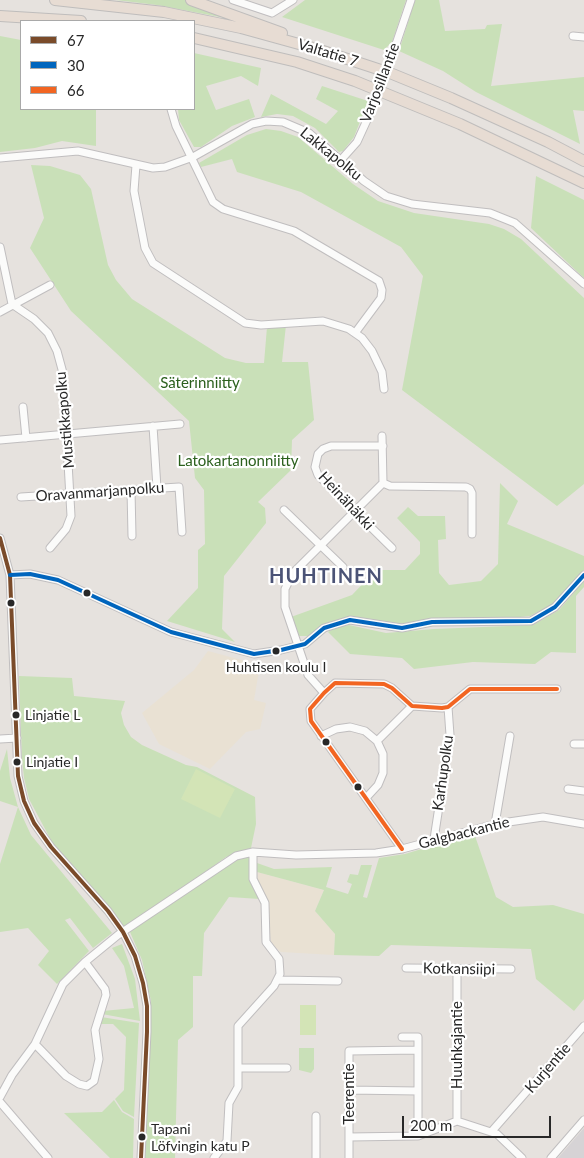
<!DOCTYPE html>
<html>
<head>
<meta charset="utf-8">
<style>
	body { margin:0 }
	#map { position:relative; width:584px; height:1158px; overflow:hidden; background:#e6e2de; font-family:Lato,sans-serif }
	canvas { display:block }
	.legend { position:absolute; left:20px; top:20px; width:175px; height:90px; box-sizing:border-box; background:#fff; border:1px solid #a9a9a9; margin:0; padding:6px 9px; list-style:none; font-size:15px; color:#282828 }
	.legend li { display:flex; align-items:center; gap:10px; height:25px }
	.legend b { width:25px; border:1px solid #a9a9a9 }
	.scale { position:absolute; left:402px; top:1116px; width:149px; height:22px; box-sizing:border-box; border:2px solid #282828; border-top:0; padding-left:6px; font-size:15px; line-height:18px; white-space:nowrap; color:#282828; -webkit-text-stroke:4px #fff; paint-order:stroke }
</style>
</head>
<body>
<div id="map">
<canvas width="584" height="1158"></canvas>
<ul class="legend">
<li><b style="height:6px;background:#7a4b2a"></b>67</li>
<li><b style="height:6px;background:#0065bd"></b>30</li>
<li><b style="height:6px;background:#f26522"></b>66</li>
</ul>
<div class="scale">200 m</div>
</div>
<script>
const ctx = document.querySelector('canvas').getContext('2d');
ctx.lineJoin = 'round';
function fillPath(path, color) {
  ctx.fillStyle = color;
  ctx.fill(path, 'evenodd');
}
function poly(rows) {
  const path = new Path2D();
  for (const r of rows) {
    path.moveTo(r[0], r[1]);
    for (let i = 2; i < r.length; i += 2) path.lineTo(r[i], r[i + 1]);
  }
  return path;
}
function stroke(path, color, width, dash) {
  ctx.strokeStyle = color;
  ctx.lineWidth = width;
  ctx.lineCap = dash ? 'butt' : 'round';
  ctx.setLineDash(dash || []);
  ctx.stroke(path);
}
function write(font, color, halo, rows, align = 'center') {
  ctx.font = font + ' Lato,sans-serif';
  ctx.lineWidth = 4.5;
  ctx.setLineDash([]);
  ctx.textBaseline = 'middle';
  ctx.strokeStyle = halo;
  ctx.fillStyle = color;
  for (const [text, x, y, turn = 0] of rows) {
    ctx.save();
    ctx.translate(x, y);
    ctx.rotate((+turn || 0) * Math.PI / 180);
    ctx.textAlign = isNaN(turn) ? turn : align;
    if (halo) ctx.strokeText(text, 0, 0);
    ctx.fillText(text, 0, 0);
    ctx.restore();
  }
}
fillPath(poly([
	[584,1128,584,1158,558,1158]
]), '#d6d3d5');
fillPath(poly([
	[208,651,260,665,254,700,266,703,260,729,246,732,210,769,159,744,142,713,194,670],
	[257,872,324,890,315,911,335,934,334,955,281,952,271,944,267,898,258,881]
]), '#e9e1d3');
fillPath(poly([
	[116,0,185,0,241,21,157,5],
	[305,0,406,0,392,42,384,50,282,17],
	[415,0,439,0,445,31,485,29,487,25,502,24,491,86,584,77,584,111,573,110,580,144,476,92,443,71,399,51],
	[0,36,21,40,21,109,96,109,96,146,62,141,35,148,0,152],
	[194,53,261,68,258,86,241,76,206,86,216,110,249,99,255,117,232,126,201,147,194,147,179,120,178,109,194,109],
	[322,86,368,101,354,137,343,151,339,152,315,128,293,116,277,114,261,117,271,94,326,124,338,111,316,99],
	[266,129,281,131,298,137,353,184,378,201,414,213,489,224,504,229,521,239,584,298,584,484,557,506,402,390,423,276,401,247,301,192,237,172,232,159,201,167,199,163,247,135],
	[31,165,50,166,80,175,91,189,108,265,116,280,132,299,225,358,246,363,264,363,267,327,286,325,282,362,308,362,314,420,292,440,291,470,258,502,265,508,266,523,224,576,222,629,235,642,167,621,198,588,198,550,205,544,204,490,195,478,189,421,71,311,30,248,44,218],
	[536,176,584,200,584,278,531,228],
	[500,483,518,501,507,524,584,556,584,570,553,604,530,616,511,618,388,624,352,617,328,623,308,636,298,636,291,617,352,595,376,570,405,570,420,554,420,542,397,518,408,507,418,516,445,516,446,539,438,540,439,573,449,585,481,581,498,564],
	[584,581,584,587,576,596,576,653,551,652,535,664,473,662,414,669,402,658,350,654,328,632,334,628,349,625,386,633,434,629,533,625,559,610],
	[19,676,72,678,74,696,125,701,121,713,124,725,131,737,142,745,186,765,197,767,255,797,256,824,251,848,226,857,131,925,124,926,52,842,29,799,24,778,22,759],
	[7,749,10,778,18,807,31,835,112,933,93,948,70,918,65,920,89,951,57,984,38,965,49,951,28,928,0,932,0,864,18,807,0,801,0,771],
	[474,833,496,897,513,907,553,905,584,914,584,999,574,1011,536,979,531,949,391,945,379,956,334,955,335,934,315,911,324,890,257,872,257,863,274,869,332,867,326,887,348,894,352,884,347,882,350,874,358,875,361,865,372,865,363,897,367,898,379,858,405,854],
	[245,856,249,858,249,876,260,899,229,897,204,933,202,976,193,976,193,1027,178,1040,175,1158,145,1158,151,1001,142,960,130,932,131,929,236,858],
	[122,944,135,979,140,1021,102,1014,103,1011,134,1008,124,966,112,948],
	[101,1017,139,1023,134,1117,123,1111,115,1099,124,1090,126,1037,113,1024,99,1024],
	[299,1048,314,1048,314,1069,311,1073,299,1070],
	[114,1100,122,1112,134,1119,133,1158,110,1158,64,1113,102,1112]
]), '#c9e0b8');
fillPath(poly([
	[196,769,235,789,220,818,181,799],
	[300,1005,316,1005,316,1035,300,1035]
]), '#d3e4b6');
const minor = poly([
	[233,0,272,13,293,0],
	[573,36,584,37],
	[393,53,411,0],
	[171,109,176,126,213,202,223,209,294,231,379,281,382,290,381,298,355,333],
	[0,158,78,151,153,168,165,167,193,157,252,124,266,121,283,122,309,133,364,181,386,196,412,204,490,213,515,223,584,284],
	[340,161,357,142,373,107],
	[136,165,134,191,145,248,153,263,245,323,261,325,323,321,349,329,362,338,372,351,382,372,384,389],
	[0,247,12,304,34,319,48,333,57,351,63,373,71,516,66,529,50,548],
	[0,312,50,285],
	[23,407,26,438],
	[153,426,157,488],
	[0,440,180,424],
	[383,446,331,446,323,449,318,454,315,467,318,475,392,548],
	[383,483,390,486,466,487,470,489,472,493,472,534],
	[131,490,132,536],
	[21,497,179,487,182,532],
	[284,510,343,567],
	[0,538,10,575,18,776,24,801,34,823,51,847,108,911,123,932,135,956,143,983,147,1006,147,1032,141,1158],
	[10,575,30,574,58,580,171,632,254,654,281,650,305,644,324,628,350,620,402,628,432,622,531,621,555,607,584,575],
	[324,693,308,675,285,607,285,589,293,573,383,483,382,436],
	[321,736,336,729,350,727,365,731,377,741,383,754,383,773,378,785,366,798],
	[0,739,17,738],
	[377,741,412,706],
	[574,744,584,744],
	[568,789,584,791],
	[495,824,510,736],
	[434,839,450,735,448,707],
	[402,849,311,721,310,709,324,693,335,683,384,684,392,688,412,706,442,708,448,707,470,689,557,689],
	[406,968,511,969],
	[279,980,338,981],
	[402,1037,418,1037,418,1050],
	[35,1044,66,1076,79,1084,87,1086,94,1081,99,1059,95,1030,106,995,105,989,85,962],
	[238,1068,287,1068],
	[349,1090,418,1091],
	[0,1097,12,1075,35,1044,63,984,85,962,118,935,236,856,253,852,296,855,376,853,402,849,495,824,543,817,584,824],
	[0,1102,48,1158],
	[316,1116,316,1158],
	[457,1121,457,969],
	[492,1131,584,1026],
	[349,1137,349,1051,418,1050,418,1136],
	[214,1158,227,1141,229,1103,238,1087,238,1026,274,986,280,974,279,959,266,942,265,903,253,879,253,852],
	[349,1158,349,1137,418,1136,457,1121,497,1134,522,1158],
	[551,1158,584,1120]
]);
const highway = poly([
	[55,0,164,12,241,28,317,49,390,73,451,98,548,142,584,161],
	[191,0,282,33],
	[0,16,81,21],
	[194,38,297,62,355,81,460,124,584,183]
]);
stroke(minor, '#c0bebf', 9);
stroke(highway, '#bfbdbc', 12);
stroke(minor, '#fbfbfa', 7);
stroke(highway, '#e7dcd3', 10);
const minorBridge = poly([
	[373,107,393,53]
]);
stroke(minorBridge, '#c0bebf', 9, []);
stroke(minorBridge, '#fbfbfa', 7);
stroke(poly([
	[0,538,10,575,18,776,24,801,34,823,51,847,108,911,123,932,135,956,143,983,147,1006,147,1032,141,1158]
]), '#7a4b2a', 4);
stroke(poly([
	[10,575,30,574,58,580,171,632,254,654,281,650,305,644,324,628,350,620,402,628,432,622,531,621,555,607,584,575]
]), '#0065bd', 4);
stroke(poly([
	[402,849,311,721,310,709,324,693,335,683,384,684,392,688,412,706,442,708,448,707,470,689,557,689]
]), '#f26522', 4);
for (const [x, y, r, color] of [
	[87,593,4.5,"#282828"],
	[11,603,4.5,"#282828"],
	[276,651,4.5,"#282828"],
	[16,715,4.5,"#282828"],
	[326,742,4.5,"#282828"],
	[17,762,4.5,"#282828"],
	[358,787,4.5,"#282828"],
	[142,1137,4.5,"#282828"]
]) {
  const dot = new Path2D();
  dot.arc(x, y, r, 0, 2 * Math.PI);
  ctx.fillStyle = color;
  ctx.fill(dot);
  stroke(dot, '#fff', 2);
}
write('14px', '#282828', '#fff', [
	["Huhtisen koulu I",276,667,"center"],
	["Linjatie L",25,715],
	["Linjatie I",26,762],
	["Tapani",151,1129],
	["Löfvingin katu P",151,1146]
], 'left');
write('15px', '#282828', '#fff', [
	["Valtatie 7",328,53,17],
	["Varjosillantie",380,83,-69],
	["Lakkapolku",331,154,39],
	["Mustikkapolku",65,420,-95],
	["Oravanmarjanpolku",100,492,-4],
	["Heinähäkki",346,501,47],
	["Karhupolku",443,773,-82],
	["Galgbackantie",464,833,-14],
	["Kotkansiipi",459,969,1],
	["Huuhkajantie",457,1045,-90],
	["Kurjentie",548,1068,-49],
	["Teerentie",349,1094,-90]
]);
write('15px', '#2b601d', '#fff', [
	["Säterinniitty",200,383],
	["Latokartanonniitty",238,461]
]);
ctx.letterSpacing = '1px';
write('bold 20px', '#4b5376', '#fff', [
	["HUHTINEN",326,577]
]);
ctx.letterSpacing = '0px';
</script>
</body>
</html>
